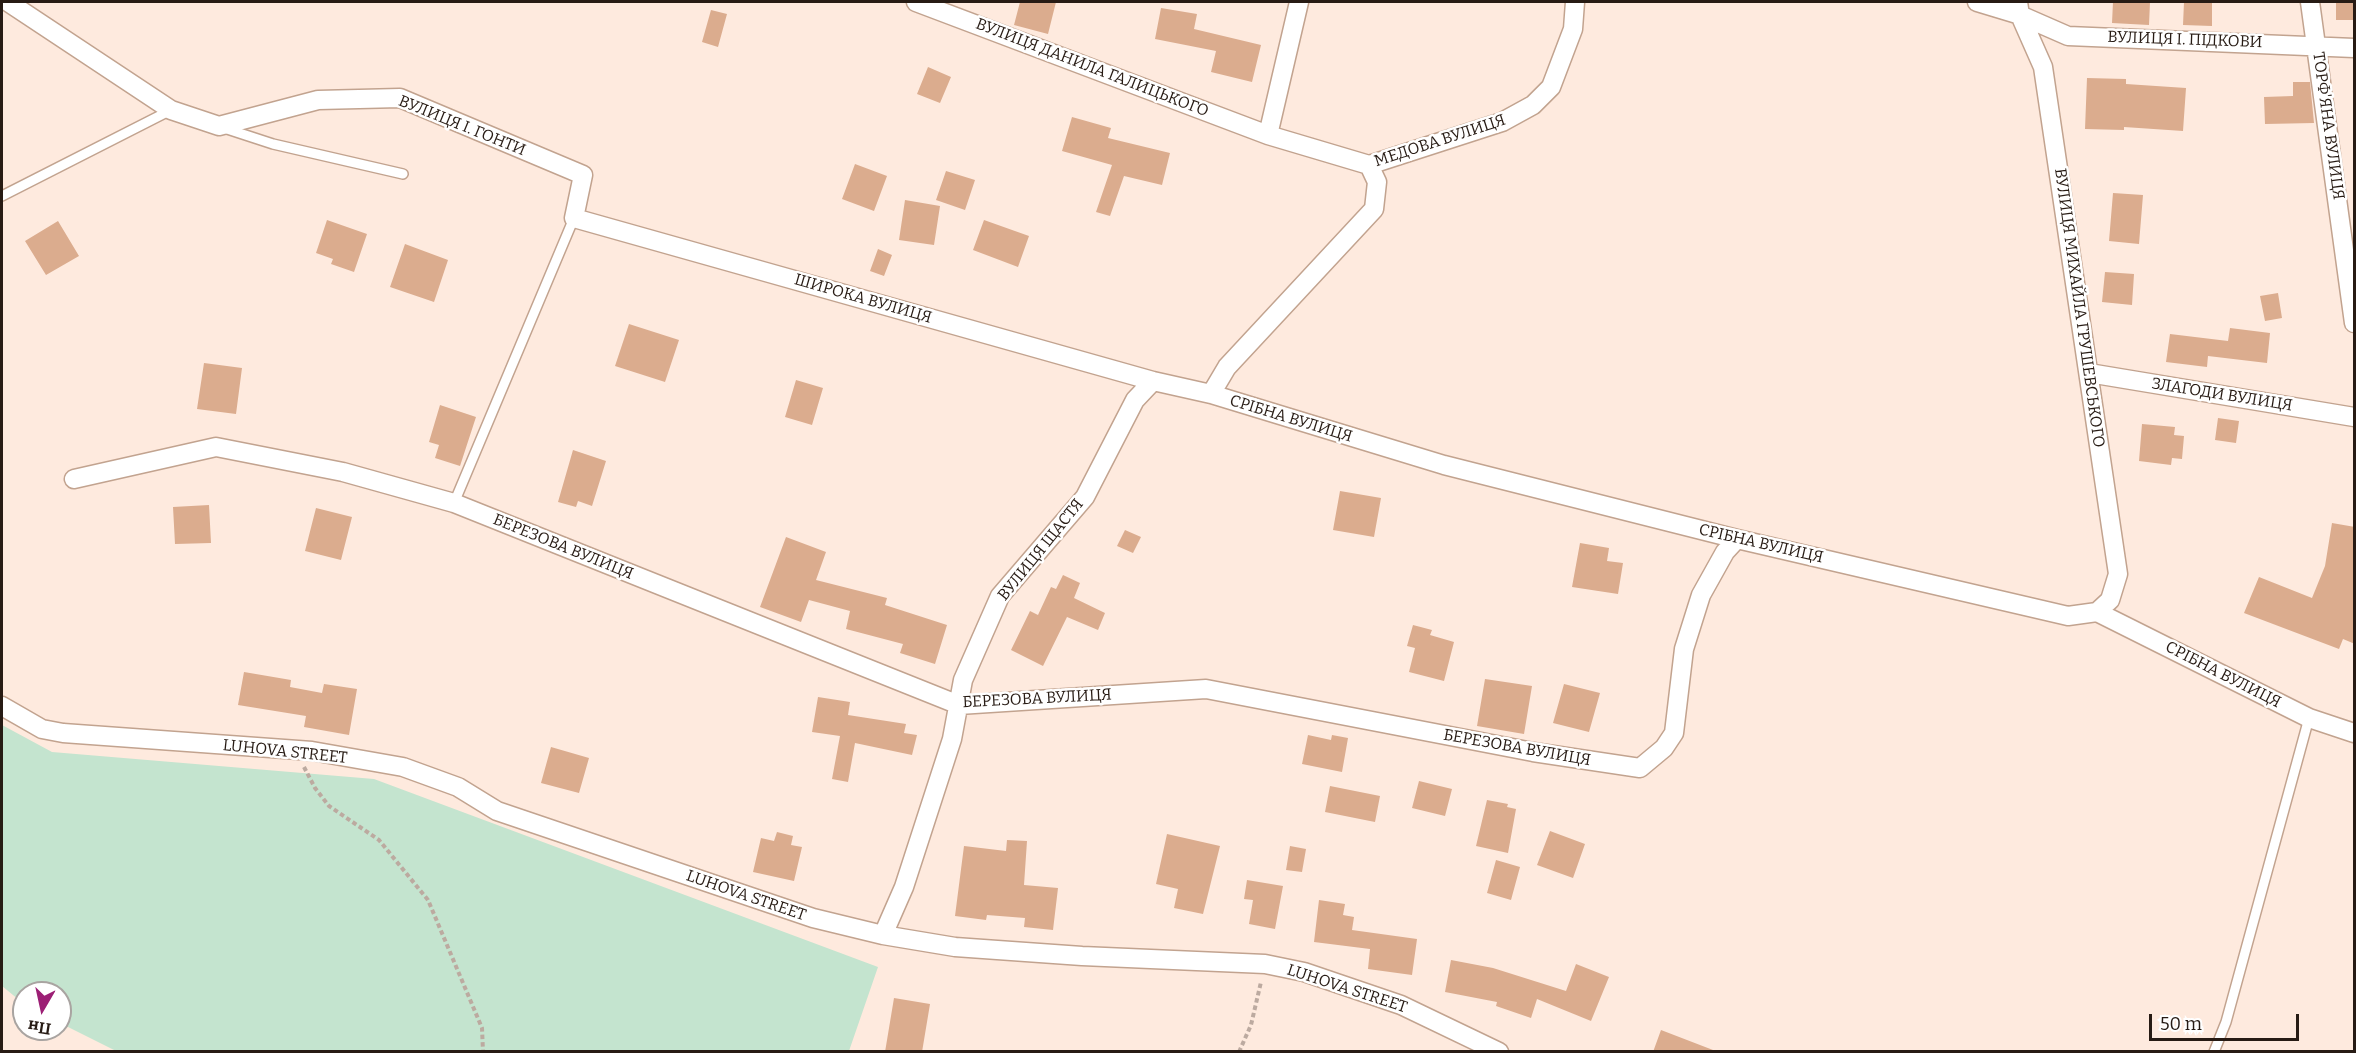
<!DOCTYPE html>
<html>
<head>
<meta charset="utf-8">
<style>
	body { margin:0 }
	#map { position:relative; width:2356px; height:1053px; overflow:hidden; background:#feeade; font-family:Bitter,serif }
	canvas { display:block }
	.frame { position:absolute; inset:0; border:3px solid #271b14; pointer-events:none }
	.north { position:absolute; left:12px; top:981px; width:60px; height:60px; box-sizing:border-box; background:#fff; border:2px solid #a9a4a1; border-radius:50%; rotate:189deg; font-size:16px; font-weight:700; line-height:24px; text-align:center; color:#271b14 }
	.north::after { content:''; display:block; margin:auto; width:21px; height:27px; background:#9c1f75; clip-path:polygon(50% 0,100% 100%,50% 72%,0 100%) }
	.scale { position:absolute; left:2149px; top:1014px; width:150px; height:27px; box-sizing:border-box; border:3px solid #271b14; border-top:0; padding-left:8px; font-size:18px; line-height:21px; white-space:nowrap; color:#271b14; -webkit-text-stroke:4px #fff; paint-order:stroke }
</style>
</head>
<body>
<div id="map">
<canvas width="2356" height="1053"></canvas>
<div class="frame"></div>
<div class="north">Пн</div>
<div class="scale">50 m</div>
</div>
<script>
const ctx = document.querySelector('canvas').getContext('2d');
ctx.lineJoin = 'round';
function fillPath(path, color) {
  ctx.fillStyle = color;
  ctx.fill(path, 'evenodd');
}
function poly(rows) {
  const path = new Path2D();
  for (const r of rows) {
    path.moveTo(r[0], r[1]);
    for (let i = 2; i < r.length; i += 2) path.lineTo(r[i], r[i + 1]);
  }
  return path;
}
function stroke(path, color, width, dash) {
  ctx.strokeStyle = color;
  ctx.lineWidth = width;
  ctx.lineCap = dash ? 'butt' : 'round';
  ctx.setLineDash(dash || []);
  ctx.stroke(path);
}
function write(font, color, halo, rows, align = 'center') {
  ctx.font = font + ' Bitter,serif';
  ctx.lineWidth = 5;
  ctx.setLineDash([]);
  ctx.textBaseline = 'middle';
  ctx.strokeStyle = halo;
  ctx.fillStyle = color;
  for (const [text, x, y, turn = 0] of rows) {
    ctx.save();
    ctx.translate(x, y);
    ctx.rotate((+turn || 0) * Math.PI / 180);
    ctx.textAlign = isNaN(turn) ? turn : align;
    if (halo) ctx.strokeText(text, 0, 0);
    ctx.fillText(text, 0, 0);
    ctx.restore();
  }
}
fillPath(poly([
	[2,725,52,752,374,779,878,967,849,1051,116,1051,60,1023,60,993,24,993,24,1004,2,986]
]), '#c4e4cf');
fillPath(poly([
	[1020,2,1056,2,1048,34,1014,25],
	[2113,2,2150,2,2149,25,2112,23],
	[2184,2,2212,2,2212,26,2183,25],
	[2336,2,2355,2,2355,20,2336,20],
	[1161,8,1197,14,1194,29,1261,45,1252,82,1211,72,1216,51,1155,39],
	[711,10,727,14,718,47,702,42],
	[928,67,951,77,940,103,917,94],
	[2087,78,2126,79,2126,84,2186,88,2183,131,2124,127,2124,130,2085,129],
	[2293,82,2310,82,2314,123,2265,124,2264,97,2293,96],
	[1072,117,1111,128,1108,138,1170,153,1162,185,1124,176,1110,216,1096,212,1112,165,1062,151],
	[855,164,887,176,874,211,842,199],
	[946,171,975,180,965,210,936,200],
	[2113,193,2143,195,2139,244,2109,241],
	[905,200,940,206,934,245,899,240],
	[327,220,367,234,354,272,331,264,333,259,316,253],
	[984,220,1029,236,1018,267,973,250],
	[58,221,79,256,46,275,25,241],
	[405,244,448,260,434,302,390,287],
	[878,249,892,255,884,276,870,271],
	[2105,272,2134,274,2132,305,2102,302],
	[2278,293,2282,318,2265,321,2260,296],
	[629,324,679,340,665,382,615,366],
	[2230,328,2270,333,2267,363,2208,356,2207,367,2166,362,2170,334,2228,341],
	[204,363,242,368,236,414,197,409],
	[796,380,823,388,812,425,785,417],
	[440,405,476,417,460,466,435,458,439,445,429,442],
	[2218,418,2239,421,2236,443,2215,440],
	[2142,424,2175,427,2174,435,2184,436,2182,459,2172,458,2171,465,2139,461],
	[573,450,606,461,592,506,578,501,576,507,558,502],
	[1340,491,1381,498,1374,537,1333,530],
	[209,505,211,543,175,544,173,507],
	[316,508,352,517,341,560,305,551],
	[2332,523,2355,527,2355,644,2343,639,2339,649,2244,613,2259,577,2312,598,2325,566],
	[1125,530,1141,537,1133,553,1117,546],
	[786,537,826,552,816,580,887,598,885,605,947,625,935,664,900,653,903,644,846,629,850,611,809,600,801,622,760,607],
	[1580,543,1609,548,1607,561,1623,563,1618,594,1572,587],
	[1063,575,1080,583,1074,598,1105,613,1098,630,1067,617,1043,666,1011,650,1030,611,1038,615,1051,587,1056,589],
	[1413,625,1432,630,1430,635,1454,642,1444,681,1409,672,1415,648,1407,646],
	[244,672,291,680,290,687,322,693,324,684,357,689,349,735,304,727,306,716,238,705],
	[1485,679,1532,686,1524,734,1477,726],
	[1564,684,1600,693,1589,732,1553,723],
	[818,697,850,702,848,715,906,724,904,733,917,735,912,755,855,743,848,782,832,779,840,736,812,732],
	[1308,735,1331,740,1332,735,1348,738,1342,772,1302,764],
	[551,747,589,758,579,793,541,783],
	[1419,781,1452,789,1445,816,1412,808],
	[1330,786,1380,796,1375,822,1325,812],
	[1487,800,1508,804,1507,807,1516,809,1508,853,1476,846],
	[1550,831,1585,844,1573,878,1537,865],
	[777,832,793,836,791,845,802,847,794,881,753,872,761,838,774,841],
	[1167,834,1220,846,1203,914,1174,908,1178,889,1156,884],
	[1007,840,1027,841,1024,885,1058,888,1053,930,1024,927,1025,918,987,915,986,920,955,916,964,846,1006,851],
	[1290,846,1306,849,1302,872,1286,870],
	[1496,860,1520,867,1511,900,1487,893],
	[1247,880,1283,886,1275,929,1249,924,1253,900,1244,899],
	[1319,900,1345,904,1343,915,1354,917,1352,930,1417,939,1412,975,1368,969,1370,949,1314,942],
	[1451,960,1493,968,1566,991,1576,964,1609,977,1591,1021,1537,999,1531,1018,1496,1006,1497,1002,1445,992],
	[894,998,930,1004,922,1052,885,1052],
	[1661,1030,1713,1050,1712,1052,1653,1052]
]), '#dbac8e');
const service = poly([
	[224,128,273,144,403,174],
	[2,196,171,110],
	[454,503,574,218],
	[2214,1052,2226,1022,2309,718]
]);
const minor = poly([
	[8,2,171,110,219,126,318,100,400,98,583,175,574,218,1153,381,1211,394,1444,465,1737,539,2068,616,2097,612,2309,718,2354,733],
	[916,2,1268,135,1369,165,1502,122,1533,105,1551,87,1573,29,1575,2],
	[1977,2,2020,15,2068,36,2354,48],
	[2018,2,2020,15,2043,67,2118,574,2110,600,2097,612],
	[2310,2,2354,323],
	[1268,135,1299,2],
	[2089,373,2354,417],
	[1211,394,1227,367,1374,209,1377,182,1369,165],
	[74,479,216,447,343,472,454,503,959,705,1206,689,1533,752,1640,768,1664,748,1674,733,1684,649,1701,595,1725,552,1737,539],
	[2,706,42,729,63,733,312,751,403,767,458,787,497,811,813,918,883,935,955,947,1082,956,1265,964,1304,972,1401,1005,1499,1052],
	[883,935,904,887,952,739,963,680,1000,596,1085,497,1135,400,1153,381]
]);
stroke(service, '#c2a38f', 12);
stroke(minor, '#c2a38f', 21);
stroke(poly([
	[304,767,315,788,329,806,379,840,428,900,482,1028,483,1052],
	[1239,1052,1251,1025,1261,982]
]), '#bcaaa0', 4, [4.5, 3]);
stroke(service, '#fff', 9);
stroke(minor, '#fff', 18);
write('16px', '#271b14', '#fff', [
	["ВУЛИЦЯ І. ПІДКОВИ",2185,40,2],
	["ВУЛИЦЯ ДАНИЛА ГАЛИЦЬКОГО",1092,68,21],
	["ВУЛИЦЯ І. ГОНТИ",462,126,22],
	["ТОРФ'ЯНА ВУЛИЦЯ",2328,126,82],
	["МЕДОВА ВУЛИЦЯ",1440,141,-18],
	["ШИРОКА ВУЛИЦЯ",863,299,16],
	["ВУЛИЦЯ МИХАЙЛА ГРУШЕВСЬКОГО",2079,308,82],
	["ЗЛАГОДИ ВУЛИЦЯ",2222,395,9],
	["СРІБНА ВУЛИЦЯ",1291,419,17],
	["СРІБНА ВУЛИЦЯ",1761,544,13],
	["БЕРЕЗОВА ВУЛИЦЯ",563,547,22],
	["ВУЛИЦЯ ЩАСТЯ",1041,550,-51],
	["СРІБНА ВУЛИЦЯ",2223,675,27],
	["БЕРЕЗОВА ВУЛИЦЯ",1037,699,-3],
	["БЕРЕЗОВА ВУЛИЦЯ",1517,748,10],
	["LUHOVA STREET",285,752,6],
	["LUHOVA STREET",746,896,19],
	["LUHOVA STREET",1347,989,18]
]);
</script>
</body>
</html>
